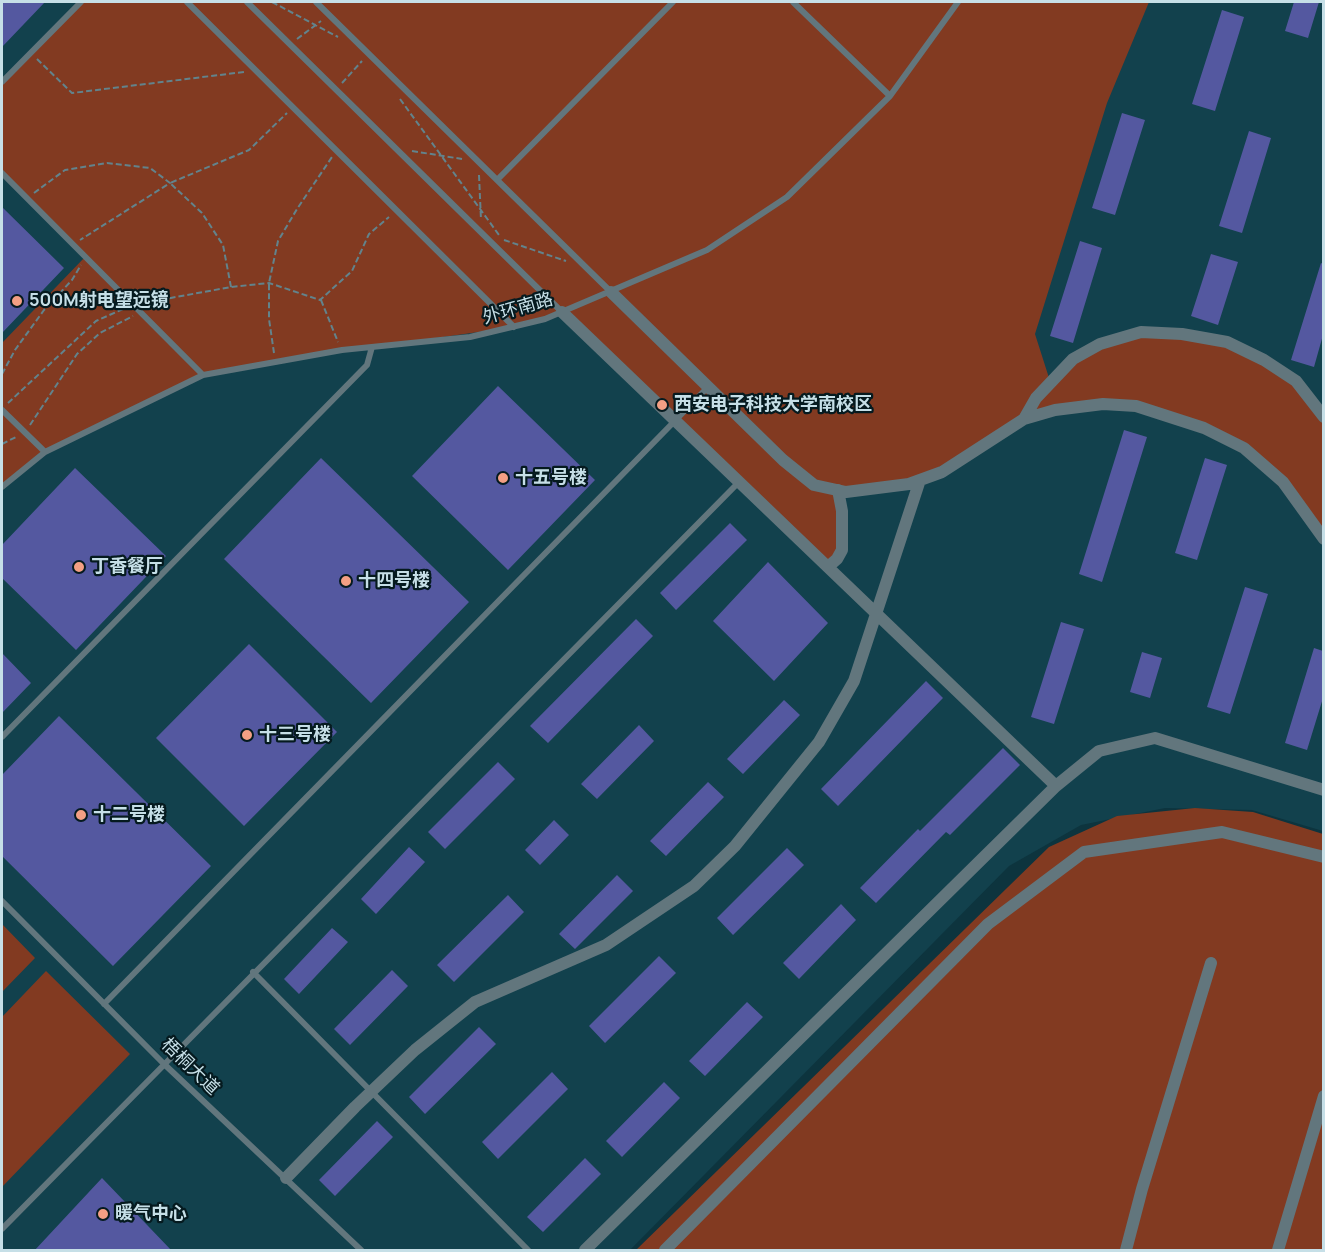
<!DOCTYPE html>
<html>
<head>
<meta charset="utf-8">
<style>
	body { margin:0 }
	#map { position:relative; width:1325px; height:1252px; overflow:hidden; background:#0d343e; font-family:Manrope,sans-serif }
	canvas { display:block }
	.frame { position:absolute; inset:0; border:3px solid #c6dfe7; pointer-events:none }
</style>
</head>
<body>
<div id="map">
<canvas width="1325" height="1252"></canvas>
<div class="frame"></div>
</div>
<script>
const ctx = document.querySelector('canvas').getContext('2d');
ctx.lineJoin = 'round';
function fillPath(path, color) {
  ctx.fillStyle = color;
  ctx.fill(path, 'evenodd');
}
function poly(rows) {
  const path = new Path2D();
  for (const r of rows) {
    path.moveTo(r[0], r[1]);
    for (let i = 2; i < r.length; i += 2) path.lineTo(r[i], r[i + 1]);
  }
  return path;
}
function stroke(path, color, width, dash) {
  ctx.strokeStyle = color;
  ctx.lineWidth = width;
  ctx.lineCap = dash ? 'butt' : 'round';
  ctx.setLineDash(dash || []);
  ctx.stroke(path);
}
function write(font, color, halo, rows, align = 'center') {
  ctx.font = font + ' Manrope,"Noto Sans SC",sans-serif';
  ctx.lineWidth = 4.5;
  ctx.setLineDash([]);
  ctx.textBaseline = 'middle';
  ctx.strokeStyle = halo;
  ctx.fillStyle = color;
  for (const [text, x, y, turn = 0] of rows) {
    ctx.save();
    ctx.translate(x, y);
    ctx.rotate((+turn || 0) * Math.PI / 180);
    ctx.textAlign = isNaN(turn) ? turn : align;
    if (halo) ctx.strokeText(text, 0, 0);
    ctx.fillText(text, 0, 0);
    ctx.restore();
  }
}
fillPath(poly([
	[2,2,1323,2,1323,831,1252,810,1165,808,1081,825,1009,866,630,1250,2,1250]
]), '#12414d');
fillPath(poly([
	[81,2,1149,2,1107,103,1035,334,1050,381,1078,356,1141,332,1211,339,1296,381,1323,419,1323,538,1316,527,1244,448,1204,428,1103,404,1024,419,909,484,838,490,843,536,829,566,562,312,514,327,372,347,203,375,45,452,2,487,2,343,85,257,2,173,2,82],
	[1195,808,1253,812,1323,834,1323,1250,636,1250,1049,847,1117,816],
	[2,924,35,958,2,992],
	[46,971,130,1054,2,1187,2,1017]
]), '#823a21');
fillPath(poly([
	[2,2,45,2,2,47],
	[1294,2,1319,2,1308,38,1285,31],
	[1222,10,1244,17,1215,111,1192,104],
	[1122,113,1145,120,1115,215,1092,208],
	[1249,131,1271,138,1242,233,1219,226],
	[2,207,64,268,2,333],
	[1080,241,1102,248,1073,343,1050,336],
	[1211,254,1238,262,1218,325,1191,316],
	[1321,263,1323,264,1323,335,1314,367,1291,360],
	[498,386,595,480,508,570,412,476],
	[1124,430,1147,437,1102,582,1079,574],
	[321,458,469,602,371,703,224,559],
	[1205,458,1227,465,1197,560,1175,553],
	[75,468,166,556,76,650,2,578,2,545],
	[730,523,747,540,676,610,660,593],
	[768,562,828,623,774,681,713,621],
	[1245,587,1268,594,1230,714,1207,707],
	[636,619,653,636,548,743,530,726],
	[1061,622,1084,629,1054,724,1031,717],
	[249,644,337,732,244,826,156,738],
	[1314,648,1323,651,1323,698,1307,750,1285,743],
	[1142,652,1162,658,1150,698,1130,692],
	[2,653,31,683,2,713],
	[926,681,943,698,838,806,821,789],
	[784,700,800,715,743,774,727,759],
	[59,716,211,866,113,966,2,856,2,775],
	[639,725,654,741,597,799,581,784],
	[1003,748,1020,765,950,835,946,832,876,903,860,888,918,829,920,831],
	[498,762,515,779,445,849,428,832],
	[708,782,724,797,666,856,650,841],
	[554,820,569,835,540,865,525,850],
	[409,847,425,862,376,914,361,899],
	[787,848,804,865,733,935,717,918],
	[617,875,633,891,575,949,559,934],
	[508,895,524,912,454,982,437,965],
	[841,904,856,920,799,979,783,963],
	[332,928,348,942,299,994,284,979],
	[659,956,676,973,605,1043,589,1026],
	[392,970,408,986,350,1045,334,1029],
	[747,1002,763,1017,705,1076,689,1061],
	[479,1027,496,1044,425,1114,409,1097],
	[552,1072,568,1089,498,1159,482,1142],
	[664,1082,680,1098,622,1157,606,1141],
	[377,1121,393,1137,335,1196,319,1180],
	[585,1158,601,1174,543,1232,527,1217],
	[102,1178,172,1251,34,1251]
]), '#5458a0');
stroke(poly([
	[272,2,338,37],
	[297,39,321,21],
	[37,59,72,93,244,72],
	[342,83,362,61],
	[400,99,499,235],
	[412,151,462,159],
	[479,175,481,220],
	[34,193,65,170,107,163,150,168,170,183,80,240],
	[504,240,566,261],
	[231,287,223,245,202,213,170,183,249,150,287,113],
	[321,300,338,342],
	[143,303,231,287,269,283,320,300,352,271,369,234,389,217],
	[274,353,269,319,269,283,278,241,297,209,332,157],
	[2,374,15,350,44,310,72,280,81,265],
	[8,403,96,321,123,309],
	[30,425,77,354,100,333,133,316],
	[2,444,18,436]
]), '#62838c', 2, [6, 3]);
stroke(poly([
	[187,2,514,327],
	[247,2,562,312],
	[316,2,611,292],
	[793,2,890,96],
	[2,82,81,2],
	[2,173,203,375],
	[497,180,673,2],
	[2,410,45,452],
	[2,487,45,452,203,375,342,350,470,337,545,319,707,250,787,197,890,96,958,2],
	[2,737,367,365,372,347],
	[2,901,163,1063,361,1250],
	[253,972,528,1250],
	[104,1004,708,387],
	[2,1229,739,482]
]), '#62767d', 6);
stroke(poly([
	[611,292,783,460,814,485,846,492,909,484,942,472,1024,419,1055,410,1103,404,1136,406,1204,428,1244,448,1283,482,1324,539],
	[562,312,1056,786,1099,751,1155,738,1324,790],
	[1024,419,1036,398,1073,359,1100,344,1141,332,1182,334,1227,342,1264,360,1296,381,1324,417],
	[829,566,837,559,842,550,842,511,838,490],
	[286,1178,355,1107,415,1050,475,1002,606,945,694,886,735,846,819,742,854,681,920,480],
	[585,1250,1056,786],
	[665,1250,988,924,1084,852,1222,832,1324,857],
	[1126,1250,1142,1189,1211,963],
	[1278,1250,1324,1096]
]), '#62767d', 12);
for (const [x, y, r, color] of [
	[17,301,6,"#f39f84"],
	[662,405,6,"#f39f84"],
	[503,478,6,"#f39f84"],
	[79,567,6,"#f39f84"],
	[346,581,6,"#f39f84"],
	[247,735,6,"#f39f84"],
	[81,815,6,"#f39f84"],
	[103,1214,6,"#f39f84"]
]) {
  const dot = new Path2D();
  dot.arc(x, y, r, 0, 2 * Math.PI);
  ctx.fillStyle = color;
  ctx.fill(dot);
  stroke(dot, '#051a1f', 2);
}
write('bold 18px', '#c6dfe7', '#051a1f', [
	["500M射电望远镜",29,301],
	["西安电子科技大学南校区",674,405],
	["十五号楼",515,478],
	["丁香餐厅",91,567],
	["十四号楼",358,581],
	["十三号楼",259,735],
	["十二号楼",93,815],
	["暖气中心",115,1214]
], 'left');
write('18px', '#c6dfe7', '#051a1f', [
	["外环南路",518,309,-16],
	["梧桐大道",190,1067,44]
]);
</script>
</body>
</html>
